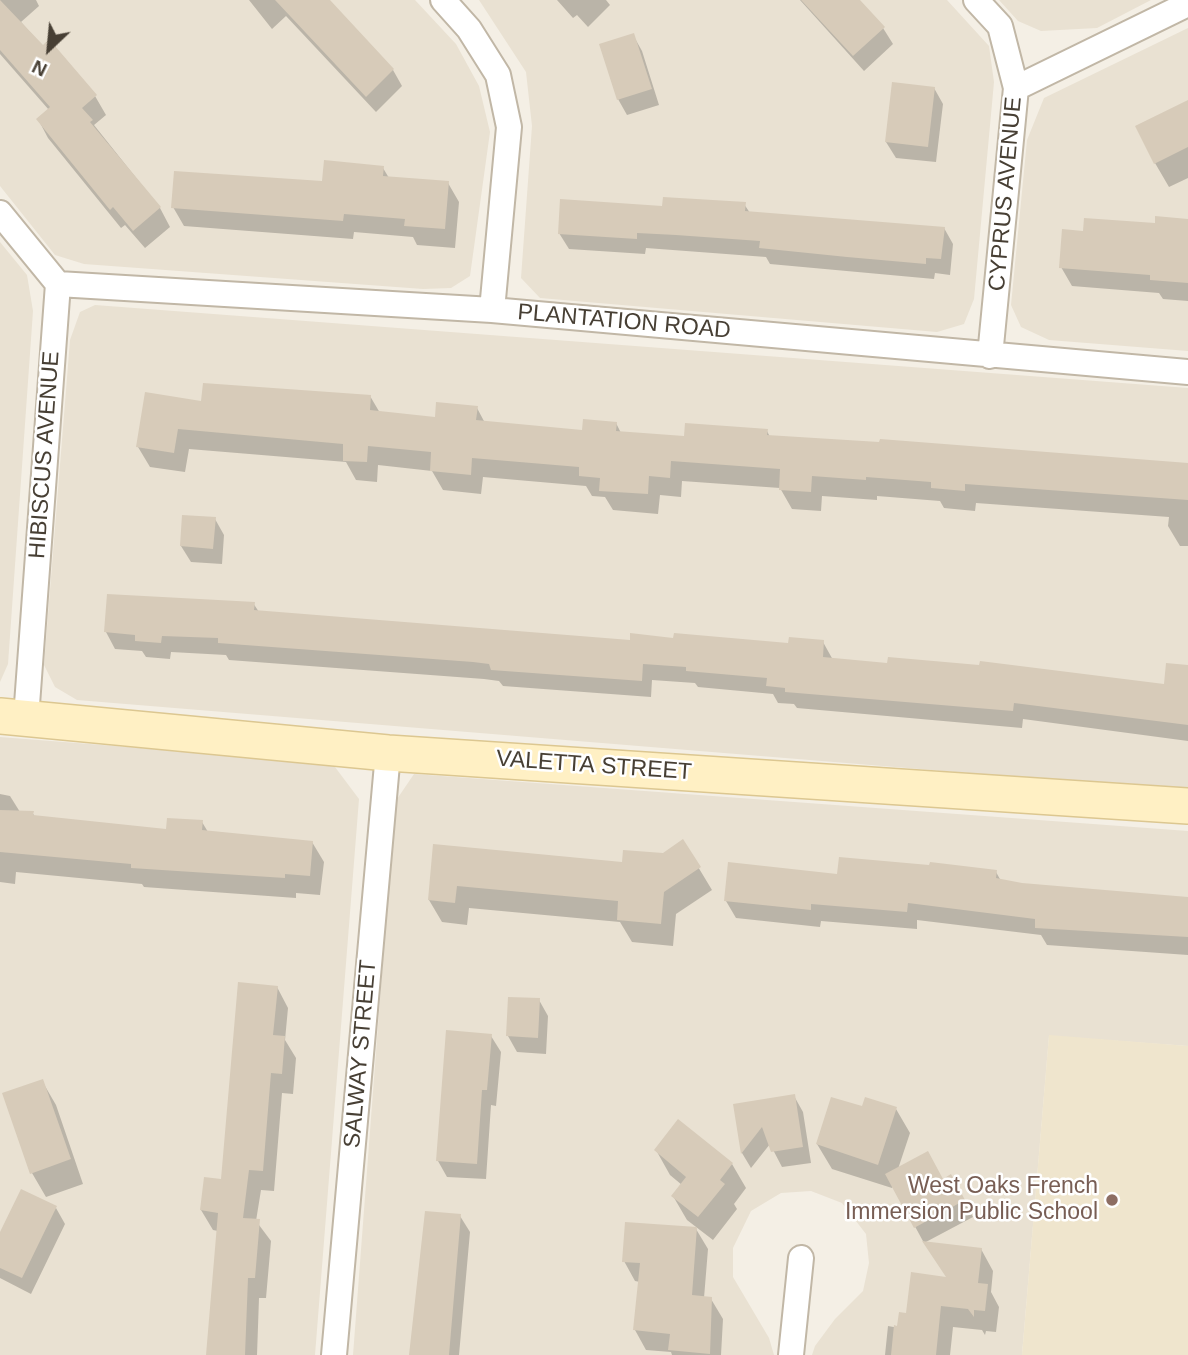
<!DOCTYPE html>
<html>
<head>
<meta charset="utf-8">
<style>
	body { margin:0 }
	#map { position:relative; width:1188px; height:1355px; overflow:hidden; background:#f4efe5; font-family:Arial,sans-serif }
	canvas { display:block }
	.north { position:absolute; left:14px; top:14px; width:70px; height:70px; -webkit-text-stroke:5px #fff; paint-order:stroke; rotate:206deg; font-size:19px; font-weight:700; line-height:28px; text-align:center; color:#473f34 }
	.north::after { content:''; display:block; margin:auto; width:24px; height:32px; background:#473f34; clip-path:polygon(50% 0,100% 100%,50% 72%,0 100%) }
</style>
</head>
<body>
<div id="map">
<canvas width="1188" height="1355"></canvas>
<div class="north">N</div>
</div>
<script>
const ctx = document.querySelector('canvas').getContext('2d');
ctx.lineJoin = 'round';
function fillPath(path, color) {
  ctx.fillStyle = color;
  ctx.fill(path, 'evenodd');
}
function poly(rows) {
  const path = new Path2D();
  for (const r of rows) {
    path.moveTo(r[0], r[1]);
    for (let i = 2; i < r.length; i += 2) path.lineTo(r[i], r[i + 1]);
  }
  return path;
}
function stroke(path, color, width, dash) {
  ctx.strokeStyle = color;
  ctx.lineWidth = width;
  ctx.lineCap = dash ? 'butt' : 'round';
  ctx.setLineDash(dash || []);
  ctx.stroke(path);
}
function write(font, color, halo, rows, align = 'center') {
  ctx.font = font + ' Arial,sans-serif';
  ctx.lineWidth = 5;
  ctx.setLineDash([]);
  ctx.textBaseline = 'middle';
  ctx.strokeStyle = halo;
  ctx.fillStyle = color;
  for (const [text, x, y, turn = 0] of rows) {
    ctx.save();
    ctx.translate(x, y);
    ctx.rotate((+turn || 0) * Math.PI / 180);
    ctx.textAlign = isNaN(turn) ? turn : align;
    if (halo) ctx.strokeText(text, 0, 0);
    ctx.fillText(text, 0, 0);
    ctx.restore();
  }
}
fillPath(poly([
	[0,0,415,0,456,44,479,86,490,132,470,276,451,288,423,289,84,264,55,255,0,186],
	[479,0,947,0,989,46,994,82,974,299,964,324,937,332,540,298,521,278,532,126,526,72],
	[999,0,1151,0,1097,28,1041,31,1018,21],
	[1188,28,1188,351,1049,340,1021,327,1011,305,1027,140,1044,98],
	[0,242,27,275,33,311,8,664,0,682],
	[95,305,1188,388,1188,791,77,700,55,687,44,665,70,340,80,312],
	[0,737,332,763,359,799,315,1355,0,1355],
	[414,774,1188,831,1188,1046,1049,1036,1022,1355,812,1355,815,1346,835,1319,863,1291,869,1263,866,1234,842,1203,811,1191,781,1193,751,1211,733,1248,733,1277,769,1338,774,1355,353,1355,395,802]
]), '#e9e1d2');
fillPath(poly([
	[1049,1035,1188,1046,1188,1355,1022,1355]
]), '#efe5cd');
fillPath(poly([
	[0,0,36,0,39,6,21,22,43,47,49,42,95,96,106,115,94,125,160,208,170,227,145,248,125,225,121,228,48,138,38,119,49,110,0,54],
	[249,0,327,0,393,70,402,86,376,112,286,16,272,29],
	[557,0,606,0,610,5,588,27,577,15,573,18],
	[800,0,857,0,883,28,893,44,864,71],
	[633,35,642,51,659,105,627,115,618,99],
	[934,88,943,104,936,162,896,158,886,142],
	[1188,102,1188,178,1169,187,1155,163],
	[383,168,389,178,448,183,459,202,455,248,417,245,413,237,354,232,353,239,184,226,173,207,324,183],
	[744,204,750,213,944,228,953,244,950,275,935,273,934,279,770,264,766,257,646,248,645,254,569,249,559,233,664,208],
	[1188,226,1188,301,1163,299,1159,293,1072,286,1061,267,1084,233],
	[370,396,380,413,436,419,477,408,485,423,584,432,616,423,621,433,686,438,767,431,770,437,1188,465,1188,546,1180,546,1168,526,1169,517,976,503,975,511,944,508,940,501,877,496,877,500,822,496,821,511,792,509,780,488,682,481,681,497,660,495,658,514,613,510,605,497,592,496,586,486,483,477,481,494,443,490,432,471,378,465,377,482,356,480,346,462,189,449,185,472,150,467,138,447,203,403],
	[215,519,224,535,222,564,191,562,181,546],
	[253,603,259,612,632,642,675,639,790,645,823,642,833,660,1166,685,1188,666,1188,741,1023,719,1022,728,797,708,794,704,778,703,773,694,698,687,695,683,652,680,651,697,503,686,499,681,484,679,229,660,226,655,171,652,170,659,146,657,142,651,115,649,106,632],
	[0,794,10,796,20,812,32,812,35,817,168,831,202,822,208,832,312,842,324,862,320,895,296,893,296,898,144,887,142,884,16,872,15,884,0,882],
	[683,842,712,890,676,914,673,946,632,942,620,922,469,908,467,925,442,922,429,900,435,845,623,864,664,855],
	[996,872,1001,881,1022,885,1188,899,1188,955,1047,945,1041,935,917,920,917,929,821,921,820,927,736,918,726,901,839,876],
	[277,987,288,1008,285,1040,296,1058,293,1094,282,1093,274,1191,261,1190,256,1221,271,1241,266,1298,259,1298,257,1355,208,1355,218,1231,213,1230,201,1210,223,1181],
	[539,1000,548,1016,546,1054,517,1052,508,1036],
	[491,1036,501,1052,496,1106,491,1105,486,1179,447,1177,438,1161],
	[42,1081,56,1105,83,1184,46,1197,32,1173],
	[794,1096,803,1112,811,1163,782,1167,770,1144,751,1168,742,1153,735,1105],
	[863,1109,896,1109,910,1133,898,1169,943,1181,950,1177,973,1217,924,1243,893,1186,892,1188,832,1169,817,1144],
	[656,1150,732,1164,746,1188,734,1204,737,1209,713,1240,687,1220,673,1196,682,1185,670,1175],
	[56,1208,65,1224,31,1294,0,1278,0,1236],
	[460,1216,470,1232,459,1355,410,1355],
	[696,1229,708,1249,704,1298,711,1299,723,1319,721,1355,672,1355,671,1352,646,1350,635,1330,640,1282,635,1281,624,1261],
	[981,1249,993,1271,991,1292,999,1307,996,1332,986,1331,985,1335,982,1330,953,1327,950,1355,885,1355,888,1326,899,1328,908,1314]
]), '#0003');
fillPath(poly([
	[0,0,43,45,49,39,97,95,82,108,93,120,90,122,161,207,133,231,113,207,110,210,36,119,50,107,0,50],
	[275,0,330,0,394,69,366,97],
	[801,0,860,0,885,27,853,56],
	[634,33,652,89,617,100,599,44],
	[892,82,935,87,928,147,885,142],
	[1188,100,1188,147,1154,164,1135,126],
	[324,160,384,166,383,176,449,181,445,229,404,226,405,219,344,214,343,221,171,208,174,171,322,181],
	[663,197,746,202,745,211,945,227,941,259,926,258,926,264,847,257,759,248,760,241,676,235,637,233,637,239,558,234,560,199,662,206],
	[1155,216,1188,219,1188,283,1150,280,1150,275,1059,268,1062,229,1083,231,1084,218,1155,223],
	[203,383,371,395,370,410,435,417,436,402,478,406,476,420,582,430,583,419,617,422,616,431,684,436,685,423,768,429,767,435,879,442,880,439,1188,463,1188,500,965,484,965,491,931,488,931,482,866,477,866,480,812,476,811,492,779,490,780,469,671,461,670,478,649,476,648,494,599,491,600,478,579,476,579,467,472,458,471,475,430,471,431,452,368,446,367,462,343,461,343,444,178,429,174,453,136,447,145,392,201,401],
	[182,515,216,517,213,549,180,546],
	[107,594,255,602,254,610,630,640,630,633,673,638,674,633,788,643,789,637,824,640,823,657,887,663,888,657,979,665,980,661,1164,684,1166,663,1188,665,1188,725,1014,703,1013,711,785,692,785,688,766,686,767,678,686,671,686,667,643,664,642,681,491,670,489,664,473,662,218,643,218,638,162,636,161,643,135,641,135,635,104,632],
	[0,810,34,811,33,815,166,829,167,818,203,820,202,830,313,841,310,876,285,874,285,878,131,868,131,864,0,852],
	[683,839,701,867,664,892,661,924,617,920,618,901,457,886,455,903,428,900,433,844,622,862,623,850,663,853],
	[839,857,929,865,930,862,997,870,996,878,1022,883,1188,897,1188,937,1035,928,1035,919,908,903,907,912,811,904,811,910,724,901,728,862,837,874],
	[238,982,278,986,273,1035,285,1036,282,1074,271,1073,263,1171,249,1170,243,1218,260,1219,255,1278,248,1278,245,1355,206,1355,218,1213,200,1210,204,1177,221,1179],
	[508,997,540,998,538,1038,506,1036],
	[446,1030,492,1034,487,1090,482,1090,477,1164,436,1161],
	[43,1079,71,1159,30,1174,2,1093],
	[795,1094,803,1147,771,1152,762,1127,741,1154,733,1104],
	[831,1097,862,1106,865,1097,897,1107,878,1165,816,1144],
	[678,1119,733,1163,720,1180,725,1184,698,1217,671,1196,686,1177,654,1150],
	[928,1151,943,1179,951,1174,965,1200,914,1228,885,1174],
	[21,1189,57,1206,22,1278,0,1268,0,1232],
	[425,1211,461,1214,449,1355,409,1355],
	[625,1222,697,1227,692,1295,712,1297,710,1354,668,1350,670,1334,633,1330,640,1263,622,1262],
	[922,1241,982,1248,978,1283,988,1284,985,1311,974,1310,974,1317,968,1309,941,1306,936,1355,891,1355,894,1325,897,1326,899,1312,906,1313,911,1272,946,1277]
]), '#d7cbb9');
const street = poly([
	[443,0,469,29,498,75,509,127,492,310],
	[976,0,1000,26,1016,88,990,356],
	[1016,88,1188,4],
	[0,213,58,284,26,718],
	[58,284,492,310,1188,372],
	[334,1355,388,753],
	[791,1355,801,1258]
]);
const secondary = poly([
	[0,716,388,753,1188,806]
]);
stroke(street, '#c1b7a6', 28);
stroke(secondary, '#dcc791', 38);
stroke(street, '#fff', 24);
stroke(secondary, '#fff0c4', 35);
for (const [x, y, r, color] of [
	[1112,1200,7,"#8d6e63"]
]) {
  const dot = new Path2D();
  dot.arc(x, y, r, 0, 2 * Math.PI);
  ctx.fillStyle = color;
  ctx.fill(dot);
  stroke(dot, '#fff', 2.5);
}
write('23px', '#473f34', '#fff', [
	["CYPRUS AVENUE",1006,194,-85],
	["PLANTATION ROAD",624,322,5],
	["HIBISCUS AVENUE",45,455,-86],
	["VALETTA STREET",594,766,4],
	["SALWAY STREET",361,1054,-85]
]);
write('23px', '#785e54', '#fff', [
	["West Oaks French",1098,1187],
	["Immersion Public School",1098,1213]
], 'right');
</script>
</body>
</html>
